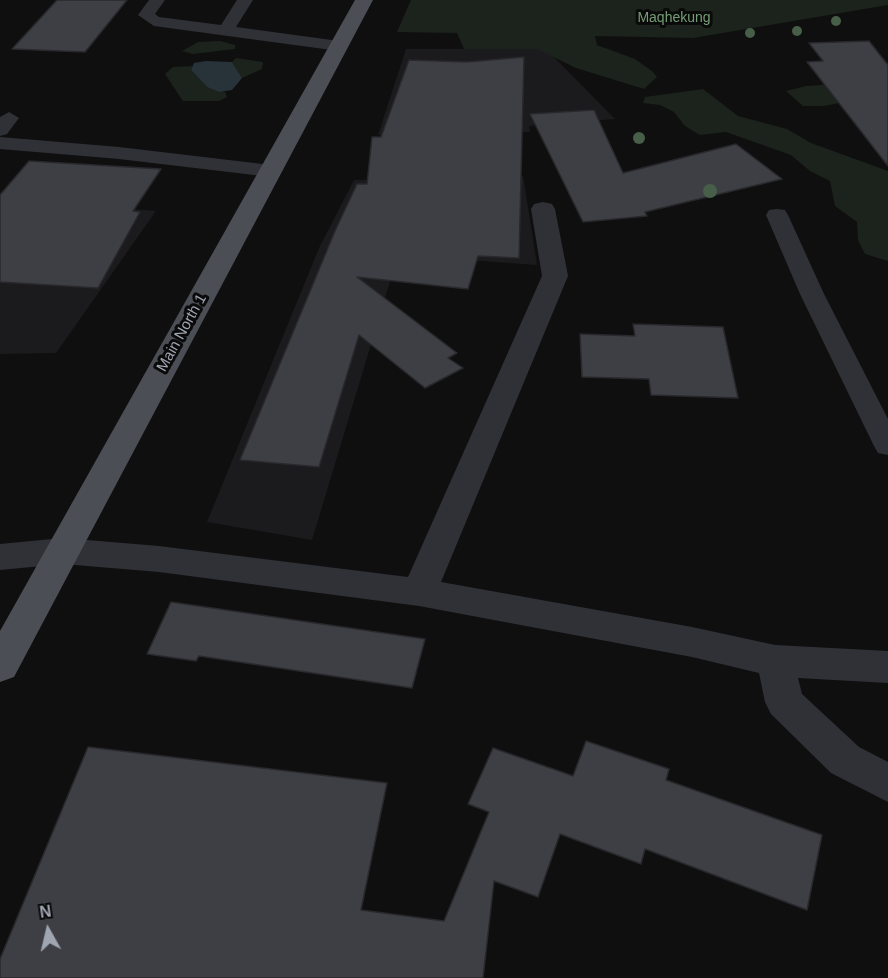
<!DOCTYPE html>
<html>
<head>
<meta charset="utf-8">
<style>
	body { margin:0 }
	#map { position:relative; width:888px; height:978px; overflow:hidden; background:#0f0f10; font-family:Helvetica,sans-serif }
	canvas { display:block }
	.north { position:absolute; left:18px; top:900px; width:60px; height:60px; -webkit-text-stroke:4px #0a0a0b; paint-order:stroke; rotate:352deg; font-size:16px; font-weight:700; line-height:24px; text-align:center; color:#9fa6b2 }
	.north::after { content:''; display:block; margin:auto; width:21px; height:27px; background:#9fa6b2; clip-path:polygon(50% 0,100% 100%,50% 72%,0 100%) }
</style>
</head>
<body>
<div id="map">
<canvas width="888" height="978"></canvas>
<div class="north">N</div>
</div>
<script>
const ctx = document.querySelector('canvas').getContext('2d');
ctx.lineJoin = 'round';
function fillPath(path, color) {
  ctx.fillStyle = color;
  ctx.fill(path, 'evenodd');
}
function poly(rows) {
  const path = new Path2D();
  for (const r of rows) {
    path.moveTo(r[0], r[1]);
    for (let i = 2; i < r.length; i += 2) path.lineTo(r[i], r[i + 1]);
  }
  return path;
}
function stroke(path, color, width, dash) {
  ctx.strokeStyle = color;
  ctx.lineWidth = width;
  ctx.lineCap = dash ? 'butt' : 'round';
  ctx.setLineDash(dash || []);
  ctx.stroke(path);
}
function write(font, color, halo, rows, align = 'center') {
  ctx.font = font + ' Helvetica,sans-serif';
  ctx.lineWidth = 6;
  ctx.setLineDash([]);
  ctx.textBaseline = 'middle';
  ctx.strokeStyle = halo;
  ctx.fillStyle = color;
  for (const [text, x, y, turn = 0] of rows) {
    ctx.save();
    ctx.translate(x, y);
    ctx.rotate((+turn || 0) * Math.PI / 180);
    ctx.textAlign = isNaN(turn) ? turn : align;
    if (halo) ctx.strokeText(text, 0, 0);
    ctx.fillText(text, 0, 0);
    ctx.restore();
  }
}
fillPath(poly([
	[406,49,546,49,615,119,529,126,530,132,378,135],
	[523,176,537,265,398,255,312,540,207,522,319,248,354,180],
	[63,204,156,211,56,353,0,354,0,206]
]), '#1b1b1d');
fillPath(poly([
	[411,0,888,0,888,5,693,38,595,36,597,45,635,59,652,71,657,77,644,89,576,68,537,49,464,49,457,33,397,32],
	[220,41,235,45,235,49,193,54,182,51,198,42],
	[236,58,263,62,262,69,242,78,232,62],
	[193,66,191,70,207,87,225,92,227,97,219,101,183,101,165,74,173,67],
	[837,84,839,103,824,106,803,106,786,91,806,86],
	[703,89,738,116,787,129,811,143,888,171,888,261,865,254,858,240,857,222,835,206,830,181,810,171,791,155,726,132,700,135,685,126,674,112,660,105,643,103,645,97]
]), '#1b231c');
fillPath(poly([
	[206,61,232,62,242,78,232,90,219,92,207,87,191,70,194,63]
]), '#283339');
const building = poly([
	[57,0,127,0,85,52,12,49,57,0],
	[869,41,888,65,888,166,807,62,823,61,809,43,869,41],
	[524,57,519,258,478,256,468,289,357,277,457,353,448,358,463,368,425,388,359,335,319,467,240,460,335,231,357,184,367,184,372,137,381,137,409,60,467,62,524,57],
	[594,110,623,173,736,144,782,179,645,212,647,216,583,222,530,114,594,110],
	[29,161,161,169,133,211,140,212,98,288,0,282,0,195,29,161],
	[633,324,723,327,738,398,651,395,649,379,582,377,580,334,635,336,633,324],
	[171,602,425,639,412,688,199,656,196,661,147,654,171,602],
	[586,741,669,769,666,780,822,835,807,910,645,849,641,864,560,834,538,897,494,881,483,978,0,978,0,959,88,747,387,783,361,910,444,921,489,812,468,804,493,748,573,776,586,741]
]);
fillPath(building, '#3e3f44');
stroke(building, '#29292d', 1.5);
fillPath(poly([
	[149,0,165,0,155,14,159,17,221,25,237,0,253,0,236,27,339,41,348,46,339,51,154,26,138,15,149,0],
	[9,112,19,118,7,134,0,136,0,117,9,112],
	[0,137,119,147,271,165,278,167,281,171,278,175,271,177,119,159,0,149,0,137],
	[777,209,785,210,788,215,824,294,888,419,888,455,878,453,874,446,800,294,766,215,769,210,777,209]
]), '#303136');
fillPath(poly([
	[543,202,552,204,555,209,568,276,441,582,692,627,775,645,888,651,888,683,798,678,802,694,859,747,888,762,888,802,831,773,771,714,765,702,759,673,692,657,419,606,159,572,63,564,0,570,0,544,63,538,159,546,408,577,542,276,531,209,534,204,543,202]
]), '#303136');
fillPath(poly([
	[355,0,373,0,14,677,0,682,0,631,355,0]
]), '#4c4e55');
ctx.fillStyle = '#475e48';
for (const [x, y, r] of [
	[836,21,5],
	[797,31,5],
	[750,33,5],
	[639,138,6],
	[710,191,7]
]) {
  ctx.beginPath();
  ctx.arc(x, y, r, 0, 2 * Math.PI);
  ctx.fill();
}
write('14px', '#759e75', '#0a0a0b', [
	["Maqhekung",674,18]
]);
write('15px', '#9fa6b2', '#0a0a0b', [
	["Main North 1",182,333,-61]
]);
</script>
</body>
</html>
